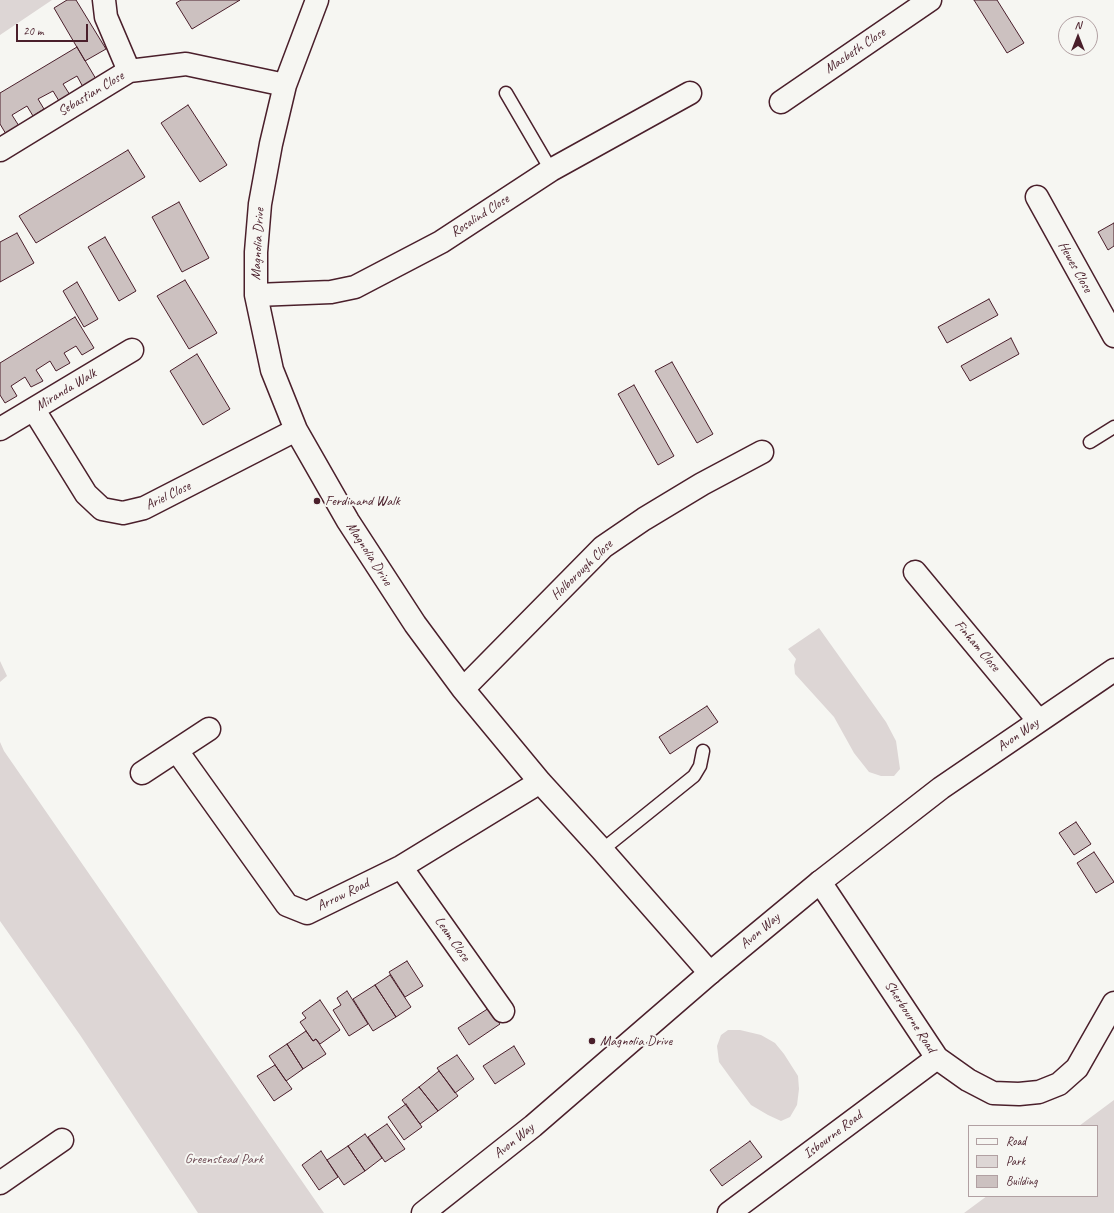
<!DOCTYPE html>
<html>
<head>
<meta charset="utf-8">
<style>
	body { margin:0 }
	#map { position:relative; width:1114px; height:1213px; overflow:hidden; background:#f6f6f2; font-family:Caveat,sans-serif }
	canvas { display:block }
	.legend { position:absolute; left:968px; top:1125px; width:130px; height:72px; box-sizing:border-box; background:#f6f6f2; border:1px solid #b1a0a2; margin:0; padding:5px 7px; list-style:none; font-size:12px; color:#4a1f2b }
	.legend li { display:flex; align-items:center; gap:8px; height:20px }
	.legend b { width:20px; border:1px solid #b1a0a2 }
	.north { position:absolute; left:1058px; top:16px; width:40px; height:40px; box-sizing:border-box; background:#f6f6f2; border:1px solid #b1a0a2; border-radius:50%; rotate:0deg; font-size:11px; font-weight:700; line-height:16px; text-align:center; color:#4a1f2b }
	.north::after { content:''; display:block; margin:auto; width:14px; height:18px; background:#4a1f2b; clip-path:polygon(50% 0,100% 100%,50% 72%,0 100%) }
	.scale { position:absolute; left:16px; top:24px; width:72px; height:18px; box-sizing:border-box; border:2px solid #4a1f2b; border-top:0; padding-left:5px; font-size:12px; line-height:14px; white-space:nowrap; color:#4a1f2b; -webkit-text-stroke:3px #f6f6f2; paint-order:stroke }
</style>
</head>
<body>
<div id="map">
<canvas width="1114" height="1213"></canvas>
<ul class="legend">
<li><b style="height:5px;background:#f6f6f2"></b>Road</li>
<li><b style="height:11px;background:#ddd6d5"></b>Park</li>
<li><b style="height:11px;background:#ccc1c0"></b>Building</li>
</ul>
<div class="north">N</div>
<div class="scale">20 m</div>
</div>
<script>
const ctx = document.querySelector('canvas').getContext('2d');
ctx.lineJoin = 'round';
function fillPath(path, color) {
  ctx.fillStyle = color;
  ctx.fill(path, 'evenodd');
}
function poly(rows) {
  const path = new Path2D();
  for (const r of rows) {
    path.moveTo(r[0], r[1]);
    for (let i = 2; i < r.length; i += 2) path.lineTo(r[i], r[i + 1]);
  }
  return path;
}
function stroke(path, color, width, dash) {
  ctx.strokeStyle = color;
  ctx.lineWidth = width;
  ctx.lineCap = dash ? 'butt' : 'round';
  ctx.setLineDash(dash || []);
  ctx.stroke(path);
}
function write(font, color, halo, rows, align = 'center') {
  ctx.font = font + ' Caveat,sans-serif';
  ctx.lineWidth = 4;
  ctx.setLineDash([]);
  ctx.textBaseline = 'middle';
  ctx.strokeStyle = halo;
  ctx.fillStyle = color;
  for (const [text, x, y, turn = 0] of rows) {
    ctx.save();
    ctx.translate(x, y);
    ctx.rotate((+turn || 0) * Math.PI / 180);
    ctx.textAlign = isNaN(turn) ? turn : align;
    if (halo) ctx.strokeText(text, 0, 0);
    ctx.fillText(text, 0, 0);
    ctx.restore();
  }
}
fillPath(poly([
	[0,0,52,0,0,35],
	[819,628,886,722,896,741,900,769,894,776,881,776,869,772,854,753,834,717,795,674,794,665,796,659,788,649],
	[0,661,7,676,0,682],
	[0,742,4,751,324,1213,198,1213,80,1035,0,921],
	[728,1030,740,1030,761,1035,775,1043,784,1054,798,1076,799,1089,797,1105,790,1117,781,1121,768,1115,751,1105,735,1084,719,1062,717,1046,721,1035],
	[1114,1100,1114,1213,964,1213,987,1196,1097,1196,1097,1126,1079,1126]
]), '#ddd6d5');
const building = poly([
	[67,0,76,0,106,49,85,61,54,8,67,0],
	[181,0,240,0,192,29,176,3,181,0],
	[974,0,997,0,1024,43,1007,53,974,0],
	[77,47,96,79,83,87,77,76,63,84,70,95,59,101,53,91,38,99,44,109,33,116,27,106,12,115,19,126,6,134,0,124,0,93,77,47],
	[188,105,227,165,200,182,161,123,188,105],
	[128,150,145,177,36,243,19,216,128,150],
	[179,202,209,258,182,272,152,217,179,202],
	[1114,223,1114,246,1108,250,1098,232,1114,223],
	[17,233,34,263,0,282,0,242,17,233],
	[105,237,136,291,119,301,88,247,105,237],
	[185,280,217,333,189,349,157,296,185,280],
	[77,282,98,319,84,327,63,291,77,282],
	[989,299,998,315,947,343,938,327,989,299],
	[75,317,94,348,82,355,76,346,64,353,70,363,56,371,50,361,36,370,43,381,31,387,25,377,11,386,17,396,5,403,0,395,0,363,75,317],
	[1011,338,1019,354,970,381,961,366,1011,338],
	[197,354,230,409,203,425,170,371,197,354],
	[672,362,713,434,697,443,655,371,672,362],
	[634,385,674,456,658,465,618,394,634,385],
	[707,706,718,722,670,754,659,737,707,706],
	[1076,822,1091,844,1074,855,1059,833,1076,822],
	[1094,852,1114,882,1096,893,1077,863,1094,852],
	[407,961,423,986,405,997,389,972,407,961],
	[390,975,411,1007,396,1017,375,985,390,975],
	[375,985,396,1017,373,1031,353,999,375,985],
	[347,991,368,1024,349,1036,333,1010,341,1005,337,998,347,991],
	[320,1000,340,1030,320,1044,316,1039,313,1041,300,1022,306,1018,302,1013,320,1000],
	[489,1008,500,1024,469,1045,458,1028,489,1008],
	[306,1031,313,1041,316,1039,326,1054,303,1069,287,1044,306,1031],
	[287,1044,303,1069,286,1081,269,1056,287,1044],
	[514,1046,525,1064,495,1084,483,1066,514,1046],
	[457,1055,474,1079,455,1093,437,1068,457,1055],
	[275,1065,292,1089,274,1101,257,1076,275,1065],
	[439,1071,458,1096,438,1111,419,1087,439,1071],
	[419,1087,438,1111,420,1124,402,1100,419,1087],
	[406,1104,422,1127,404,1140,388,1117,406,1104],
	[387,1124,405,1149,385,1162,368,1137,387,1124],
	[365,1134,382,1158,365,1171,348,1146,365,1134],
	[750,1141,762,1157,722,1186,710,1170,750,1141],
	[348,1146,365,1171,344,1185,327,1160,348,1146],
	[321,1151,338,1177,319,1190,302,1165,321,1151]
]);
fillPath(building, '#ccc1c0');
stroke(building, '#4a1f2b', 1);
const lane = poly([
	[506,93,551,170],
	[1090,442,1114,427],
	[602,850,694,776,700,766,703,751]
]);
const street = poly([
	[104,0,106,17,129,71],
	[317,0,285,85,271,144,260,204,256,252,256,295,272,370,296,430,348,521,415,624,463,689,540,782,602,850,710,973],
	[781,102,930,0],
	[0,150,129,71,186,64,285,85],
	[1037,197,1114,336],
	[256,295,331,292,355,287,441,242,551,170,690,93],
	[34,410,86,494,102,509,123,513,144,508,296,430],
	[0,429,132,350],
	[915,572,1038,720],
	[463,689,603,547,644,519,702,484,762,452],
	[177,751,287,905,307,913,401,867,540,782],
	[142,773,209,729],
	[401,867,503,1011],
	[820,882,937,1058,968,1080,993,1093,1019,1094,1039,1092,1059,1084,1077,1068,1114,1003],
	[0,1183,62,1140],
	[729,1213,937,1058]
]);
const secondary = poly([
	[423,1213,533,1126,710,973,820,882,941,788,1114,670]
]);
stroke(lane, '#4a1f2b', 15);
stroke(street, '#4a1f2b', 25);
stroke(secondary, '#4a1f2b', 25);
stroke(lane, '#f6f6f2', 12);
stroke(street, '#f6f6f2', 22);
stroke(secondary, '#f6f6f2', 22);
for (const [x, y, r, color] of [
	[317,501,4,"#4a1f2b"],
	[592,1041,4,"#4a1f2b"]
]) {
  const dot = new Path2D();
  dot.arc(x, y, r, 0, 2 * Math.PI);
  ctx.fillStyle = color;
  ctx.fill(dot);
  stroke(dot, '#f6f6f2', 1.5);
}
write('14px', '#4a1f2b', '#f6f6f2', [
	["Macbeth Close",855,51,-34],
	["Sebastian Close",91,94,-31],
	["Rosalind Close",480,216,-33],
	["Magnolia Drive",258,244,-87],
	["Hewes Close",1075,267,61],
	["Miranda Walk",66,390,-31],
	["Ariel Close",168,496,-26],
	["Magnolia Drive",369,554,57],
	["Holborough Close",582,570,-44],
	["Finham Close",977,646,50],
	["Avon Way",1018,735,-35],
	["Arrow Road",343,895,-26],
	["Avon Way",760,931,-40],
	["Leam Close",452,939,55],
	["Sherbourne Road",910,1017,57],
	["Isbourne Road",833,1135,-37],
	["Avon Way",514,1141,-39]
]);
write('14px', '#4a1f2b', '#f6f6f2', [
	["Ferdinand Walk",325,501],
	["Magnolia Drive",600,1041]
], 'left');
write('14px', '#6f4d56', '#f6f6f2', [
	["Greenstead Park",224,1159]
]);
</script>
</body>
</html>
